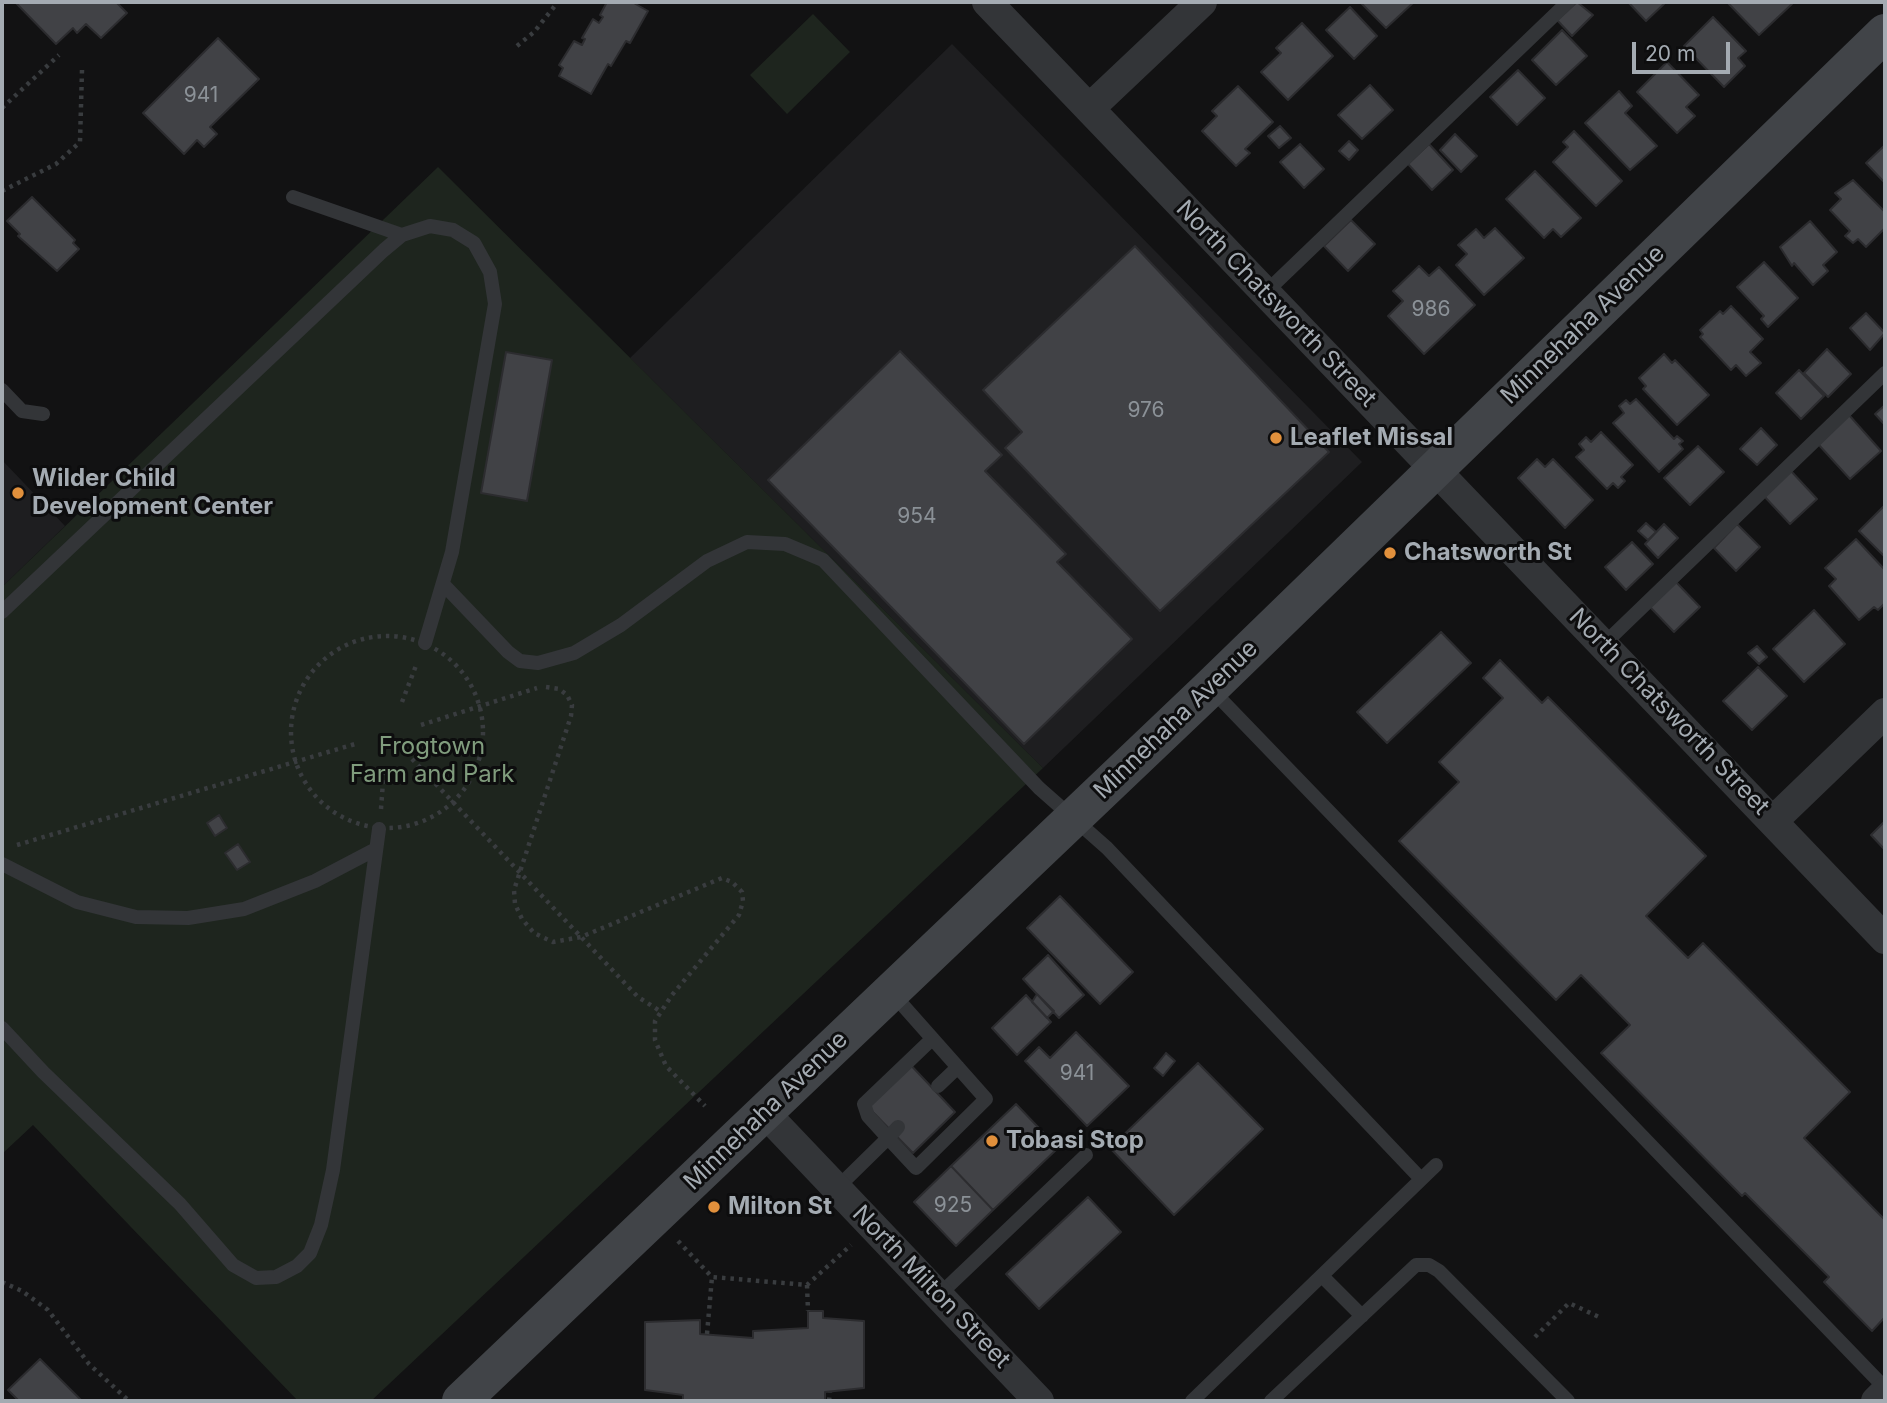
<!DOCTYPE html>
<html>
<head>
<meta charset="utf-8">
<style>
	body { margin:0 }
	#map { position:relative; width:1887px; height:1403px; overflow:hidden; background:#121213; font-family:Inter,sans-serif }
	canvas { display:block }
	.frame { position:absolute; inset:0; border:4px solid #a4abb2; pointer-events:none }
	.scale { position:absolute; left:1632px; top:42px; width:98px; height:32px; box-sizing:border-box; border:4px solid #a4abb2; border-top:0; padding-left:9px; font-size:21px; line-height:24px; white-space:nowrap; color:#a4abb2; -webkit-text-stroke:5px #0d0d0e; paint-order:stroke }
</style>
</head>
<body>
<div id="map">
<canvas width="1887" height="1403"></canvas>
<div class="frame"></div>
<div class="scale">20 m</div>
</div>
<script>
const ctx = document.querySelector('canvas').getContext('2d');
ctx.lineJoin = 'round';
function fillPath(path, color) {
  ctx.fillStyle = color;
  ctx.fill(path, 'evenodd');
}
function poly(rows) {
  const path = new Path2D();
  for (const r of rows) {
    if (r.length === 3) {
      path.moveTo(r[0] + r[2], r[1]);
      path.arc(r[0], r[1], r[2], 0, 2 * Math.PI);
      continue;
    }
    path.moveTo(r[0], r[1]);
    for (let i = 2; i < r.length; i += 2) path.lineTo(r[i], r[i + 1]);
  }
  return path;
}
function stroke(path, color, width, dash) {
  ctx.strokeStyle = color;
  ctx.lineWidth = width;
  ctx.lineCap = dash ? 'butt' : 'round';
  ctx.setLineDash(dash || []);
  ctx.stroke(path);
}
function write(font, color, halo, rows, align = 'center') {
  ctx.font = font + ' Inter,sans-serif';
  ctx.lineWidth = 6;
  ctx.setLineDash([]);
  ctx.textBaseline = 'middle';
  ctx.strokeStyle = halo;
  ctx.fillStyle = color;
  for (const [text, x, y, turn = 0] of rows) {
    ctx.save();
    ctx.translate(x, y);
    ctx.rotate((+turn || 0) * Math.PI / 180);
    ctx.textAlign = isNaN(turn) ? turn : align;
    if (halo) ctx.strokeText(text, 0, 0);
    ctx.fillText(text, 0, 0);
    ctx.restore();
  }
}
fillPath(poly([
	[952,44,1362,462,1043,768,630,358],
	[2,460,65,526,2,587]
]), '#1e1e20');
fillPath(poly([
	[813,14,850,52,787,114,750,75],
	[438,167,1043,768,371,1401,298,1401,33,1125,2,1154,2,587]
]), '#1e251e');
const building = poly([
	[15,2,116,2,127,13,101,38,86,24,77,33,73,28,56,44,15,2],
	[607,2,632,2,648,11,630,43,626,41,611,66,608,64,591,94,559,76,563,68,559,65,574,41,582,45,585,39,582,38,593,19,599,23,603,17,600,15,607,2],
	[1360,2,1414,2,1386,28,1360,2],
	[1577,2,1593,15,1572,36,1557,20,1577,2],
	[1628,2,1666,2,1646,21,1628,2],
	[1727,2,1790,2,1792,4,1759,35,1727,2],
	[1350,7,1377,36,1354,59,1326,30,1350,7],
	[1713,17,1746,51,1738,58,1745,66,1724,87,1684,46,1713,17],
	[1302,23,1333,56,1288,100,1261,72,1281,53,1276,48,1302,23],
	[1562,30,1587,56,1556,85,1532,60,1562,30],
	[218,38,259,79,210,127,217,134,204,147,197,140,184,154,143,113,218,38],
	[1667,62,1699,95,1686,107,1695,116,1677,133,1637,92,1667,62],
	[1518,70,1545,98,1517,125,1490,97,1518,70],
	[1370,85,1393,110,1362,139,1338,115,1370,85],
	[1238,86,1273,122,1245,149,1250,153,1236,166,1202,131,1217,116,1212,111,1238,86],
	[1619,91,1632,106,1625,113,1657,146,1630,170,1585,123,1619,91],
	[1280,126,1291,138,1279,148,1268,136,1280,126],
	[1574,131,1622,181,1596,206,1553,162,1568,147,1563,142,1574,131],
	[1455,134,1477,156,1461,172,1440,150,1455,134],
	[1349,141,1358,150,1349,160,1339,151,1349,141],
	[1300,144,1324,169,1304,188,1280,162,1300,144],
	[1429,144,1453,170,1432,190,1408,164,1429,144],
	[1885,145,1885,183,1866,163,1885,145],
	[1535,171,1581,218,1561,237,1553,229,1544,238,1506,199,1535,171],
	[1853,180,1885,212,1885,228,1866,247,1858,239,1853,243,1845,236,1850,231,1830,210,1841,199,1835,193,1853,180],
	[32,197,75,240,73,243,79,249,57,271,18,236,20,234,7,221,32,197],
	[1351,220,1375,244,1348,271,1324,246,1351,220],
	[1810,221,1837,252,1823,265,1828,271,1813,285,1794,263,1792,266,1780,247,1810,221],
	[1495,228,1524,258,1484,295,1456,265,1467,254,1458,245,1476,229,1484,238,1495,228],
	[1135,246,1329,452,1160,611,1005,448,1022,432,983,390,1135,246],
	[1764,262,1798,298,1768,327,1761,319,1764,316,1737,287,1764,262],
	[1419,266,1429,276,1439,267,1475,305,1424,354,1388,316,1403,301,1393,291,1419,266],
	[1731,306,1763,339,1750,352,1761,363,1746,376,1736,365,1731,370,1700,337,1703,334,1700,330,1720,311,1723,314,1731,306],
	[1866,313,1885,333,1870,350,1850,328,1866,313],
	[1827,349,1851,374,1828,397,1804,373,1827,349],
	[900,351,1002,455,985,471,1066,554,1057,562,1132,639,1024,744,768,480,900,351],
	[506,352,552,360,527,501,481,493,506,352],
	[1664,354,1672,363,1675,360,1709,395,1677,425,1643,389,1646,386,1639,378,1664,354],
	[1799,370,1824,396,1801,419,1776,393,1799,370],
	[1636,399,1674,439,1677,436,1683,441,1679,444,1683,449,1659,472,1613,423,1624,413,1619,406,1626,400,1630,404,1636,399],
	[1885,405,1885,425,1875,414,1885,405],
	[1849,415,1881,451,1850,479,1818,444,1849,415],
	[1761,428,1777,445,1757,465,1740,449,1761,428],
	[1601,432,1633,465,1621,477,1625,481,1618,488,1613,483,1607,489,1576,457,1584,450,1579,444,1586,437,1591,442,1601,432],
	[1698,446,1724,472,1690,505,1664,478,1698,446],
	[1537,459,1545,467,1553,459,1593,500,1565,528,1518,478,1537,459],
	[1791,471,1817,499,1790,524,1764,496,1791,471],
	[1884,506,1885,507,1885,557,1859,531,1884,506],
	[1646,523,1656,532,1648,540,1638,531,1646,523],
	[1664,524,1678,538,1658,558,1645,544,1664,524],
	[1737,524,1760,547,1736,571,1714,548,1737,524],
	[1856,539,1885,570,1885,603,1878,610,1874,607,1859,620,1829,586,1836,579,1825,568,1856,539],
	[1632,542,1653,564,1626,590,1605,567,1632,542],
	[1676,582,1700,607,1674,632,1650,607,1676,582],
	[1814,610,1845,644,1804,682,1773,649,1814,610],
	[1441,632,1471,663,1387,743,1357,712,1441,632],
	[1757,646,1767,657,1759,664,1748,653,1757,646],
	[1500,660,1542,703,1548,697,1706,856,1646,916,1688,958,1703,943,1850,1092,1804,1138,1885,1220,1885,1317,1872,1331,1824,1282,1829,1277,1745,1193,1742,1196,1601,1053,1630,1025,1581,975,1556,1000,1399,841,1459,782,1439,762,1503,698,1483,678,1500,660],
	[1758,667,1787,696,1752,730,1723,701,1758,667],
	[219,815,227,828,215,836,207,823,219,815],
	[1885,821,1885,850,1871,835,1885,821],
	[238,844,250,862,237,870,225,853,238,844],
	[1060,896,1133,972,1100,1004,1027,928,1060,896],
	[1048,955,1084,995,1059,1018,1023,979,1048,955],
	[1037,994,1054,1011,1047,1018,1032,1002,1037,994],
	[1026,995,1051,1022,1017,1055,992,1028,1026,995],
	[1076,1032,1129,1086,1087,1126,1025,1061,1039,1047,1050,1058,1076,1032],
	[1166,1053,1175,1061,1163,1076,1154,1068,1166,1053],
	[905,1059,955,1112,913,1153,862,1101,905,1059],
	[1198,1063,1263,1129,1174,1215,1110,1148,1198,1063],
	[1016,1104,1058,1148,993,1210,951,1166,1016,1104],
	[951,1166,993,1210,956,1246,914,1202,951,1166],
	[1088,1197,1121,1232,1039,1309,1006,1274,1088,1197],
	[808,1311,823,1311,823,1318,864,1321,864,1388,825,1392,825,1401,683,1401,683,1395,645,1390,645,1322,700,1320,700,1334,753,1338,753,1331,808,1328,808,1311],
	[40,1359,82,1401,19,1401,8,1390,40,1359]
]);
fillPath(building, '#414246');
stroke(building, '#2c2c2f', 2);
stroke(poly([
	[517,46,534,32,558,2],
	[2,108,59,55],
	[2,191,56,164,80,142,82,70],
	[387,732,96],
	[546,687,559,689,567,695,572,705,571,716,514,890,515,904,522,919,534,933,553,942,581,937,722,878,732,882,742,892,743,901,739,915,672,995,655,1021,655,1040,666,1066,705,1106],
	[402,702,417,663],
	[421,725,537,688],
	[412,759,638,997,660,1011],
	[381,809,384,768],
	[17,845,355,744],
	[678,1241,712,1277,807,1285,851,1245],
	[2,1282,22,1291,48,1310,89,1364,129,1401],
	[807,1285,808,1311],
	[707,1334,712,1277],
	[1535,1337,1569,1303,1599,1317],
	[829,1401,830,1392]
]), '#393c3f', 4.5, [3.5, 5]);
stroke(poly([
	[293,197,402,235],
	[1266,292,1568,2],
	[2,390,22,411,43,414],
	[443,584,508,652,520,661,538,663,574,653,621,625,707,561,747,542,785,544,823,560,1039,788,1107,848,1421,1179],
	[2,612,384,250,402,235,430,226,453,230,474,243,490,272,495,304,452,552,425,643],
	[1604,644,1885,373],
	[1211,689,1885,1388],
	[2,864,77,902,136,917,188,918,244,909,315,881,376,849],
	[2,1028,43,1072,180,1204,233,1265,256,1278,276,1277,297,1266,310,1253,321,1225,333,1170,379,829],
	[938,1086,958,1067],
	[898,1127,888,1138,868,1116,864,1104,932,1039],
	[837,1188,888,1138,916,1168,986,1099,892,993],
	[1322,1276,1362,1316],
	[939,1295,1086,1155],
	[1192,1401,1436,1165],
	[1271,1401,1416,1265,1429,1265,1439,1271,1568,1401]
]), '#333538', 14);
stroke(poly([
	[987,2,1885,939],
	[1090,108,1202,2],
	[1773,821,1885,713],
	[764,1112,1039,1401],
	[1876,1401,1885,1392]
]), '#333538', 30);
stroke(poly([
	[461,1401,1210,688,1885,33]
]), '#414448', 38);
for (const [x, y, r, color] of [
	[1276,438,7,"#e1903c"],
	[18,493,7,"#e1903c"],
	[1390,553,7,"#e1903c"],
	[992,1141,7,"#e1903c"],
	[714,1207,7,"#e1903c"]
]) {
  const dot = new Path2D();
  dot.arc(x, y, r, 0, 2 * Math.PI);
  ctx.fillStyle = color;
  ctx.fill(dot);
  stroke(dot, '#0d0d0e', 2.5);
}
write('21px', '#8b9197', null, [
	["941",201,96],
	["986",1431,310],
	["976",1146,411],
	["954",917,517],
	["941",1077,1074],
	["925",953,1206]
]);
write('24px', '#a4abb2', '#0d0d0e', [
	["North Chatsworth Street",1276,304,46],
	["Minnehaha Avenue",1583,325,-44],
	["North Chatsworth Street",1669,712,46],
	["Minnehaha Avenue",1176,720,-44],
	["Minnehaha Avenue",766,1111,-44],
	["North Milton Street",931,1287,46]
]);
write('bold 24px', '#a4abb2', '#0d0d0e', [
	["Leaflet Missal",1290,438],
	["Wilder Child",32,479],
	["Development Center",32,507],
	["Chatsworth St",1404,553],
	["Tobasi Stop",1006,1141],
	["Milton St",728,1207]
], 'left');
write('24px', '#809c7d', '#0d0d0e', [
	["Frogtown",432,747],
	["Farm and Park",432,775]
]);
</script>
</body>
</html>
